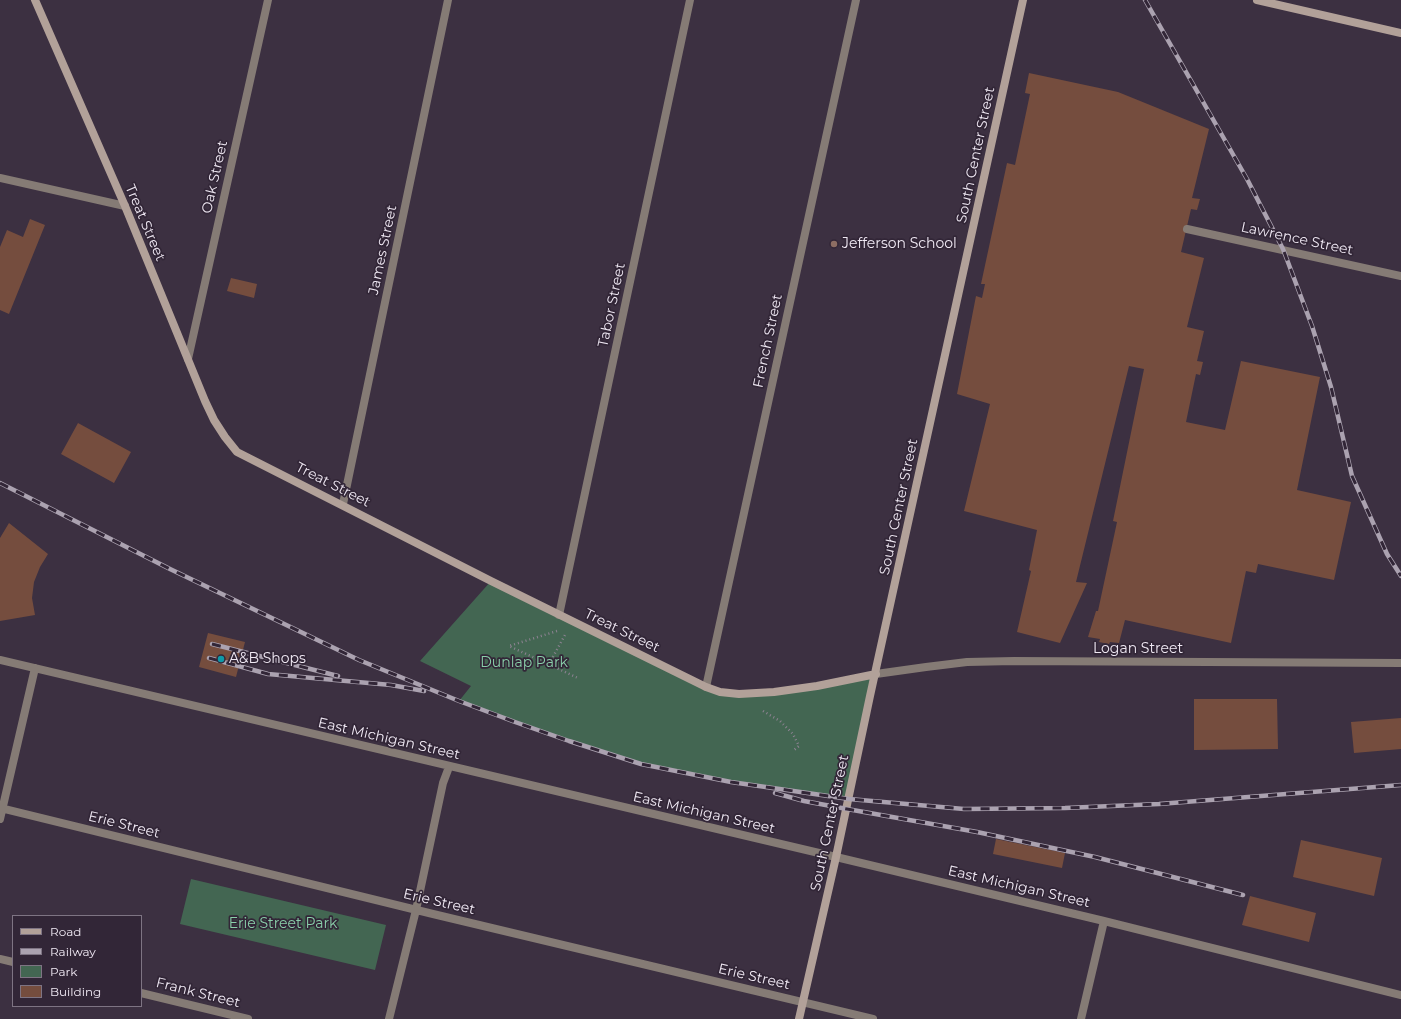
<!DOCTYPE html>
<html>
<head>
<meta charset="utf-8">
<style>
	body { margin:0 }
	#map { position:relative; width:1401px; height:1019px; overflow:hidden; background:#3c3041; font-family:Montserrat,sans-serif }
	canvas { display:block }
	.legend { position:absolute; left:12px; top:915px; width:130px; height:92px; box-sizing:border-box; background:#322637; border:1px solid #7e7483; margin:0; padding:5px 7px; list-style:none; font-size:12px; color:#f0e9f4 }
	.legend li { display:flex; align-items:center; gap:8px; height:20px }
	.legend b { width:20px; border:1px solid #7e7483 }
</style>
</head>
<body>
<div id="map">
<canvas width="1401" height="1019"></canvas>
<ul class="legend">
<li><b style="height:5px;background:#b2a199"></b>Road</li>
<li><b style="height:5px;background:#aba2b0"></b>Railway</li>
<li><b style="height:11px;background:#436652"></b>Park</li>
<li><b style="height:11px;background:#754d3e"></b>Building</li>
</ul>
</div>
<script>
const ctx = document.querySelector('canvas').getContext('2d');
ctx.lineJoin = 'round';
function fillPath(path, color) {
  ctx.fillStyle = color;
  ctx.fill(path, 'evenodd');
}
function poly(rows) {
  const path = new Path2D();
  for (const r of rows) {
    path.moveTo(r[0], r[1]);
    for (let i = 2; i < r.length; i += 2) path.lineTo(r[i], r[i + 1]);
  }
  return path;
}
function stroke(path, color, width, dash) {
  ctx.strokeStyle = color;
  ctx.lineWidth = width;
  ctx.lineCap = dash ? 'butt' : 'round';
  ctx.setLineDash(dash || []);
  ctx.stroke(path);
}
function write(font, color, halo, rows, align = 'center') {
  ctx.font = font + ' Montserrat,sans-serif';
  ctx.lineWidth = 3.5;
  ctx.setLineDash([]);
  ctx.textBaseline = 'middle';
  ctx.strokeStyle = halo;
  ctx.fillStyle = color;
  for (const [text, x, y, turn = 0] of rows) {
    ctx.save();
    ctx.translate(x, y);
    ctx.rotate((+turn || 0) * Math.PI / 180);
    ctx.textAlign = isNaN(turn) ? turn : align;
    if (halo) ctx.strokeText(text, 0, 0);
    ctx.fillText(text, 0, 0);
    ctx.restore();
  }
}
fillPath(poly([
	[491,581,706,687,739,694,876,674,849,799,731,782,641,764,569,741,459,701,471,686,420,661],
	[191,879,386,925,375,970,180,924]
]), '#436652');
fillPath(poly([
	[1029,73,1118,92,1209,129,1192,198,1200,199,1197,210,1191,209,1181,252,1204,258,1187,327,1204,331,1197,361,1203,362,1200,375,1196,374,1186,422,1225,430,1241,361,1320,377,1297,490,1351,502,1334,580,1258,564,1256,573,1246,571,1231,643,1125,620,1119,643,1110,642,1109,644,1099,642,1100,639,1088,637,1096,611,1098,611,1117,522,1113,521,1144,369,1129,366,1076,582,1087,583,1060,643,1017,632,1031,571,1029,570,1037,530,964,511,990,404,957,394,976,296,982,298,985,284,981,284,1007,163,1015,165,1030,94,1025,93],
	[30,219,45,225,9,314,0,310,0,247,7,230,23,237],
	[231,278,257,284,254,298,227,291],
	[78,423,131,452,114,483,61,454],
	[9,523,48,554,40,567,34,582,32,598,35,615,0,621,0,538],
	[208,633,245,642,236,677,199,667],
	[1194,699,1277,699,1278,749,1194,750],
	[1401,718,1401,749,1354,753,1351,722],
	[996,839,1065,853,1062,868,993,854],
	[1301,840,1382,858,1374,896,1293,877],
	[1250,896,1316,913,1309,942,1242,925]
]), '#754d3e');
stroke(poly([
	[557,631,509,646,578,678],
	[549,664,565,635],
	[763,711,780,721,793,734,799,746,794,750]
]), '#8d8392', 2.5, [1, 3]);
stroke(poly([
	[0,178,125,206],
	[1187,229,1401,276],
	[188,359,268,0],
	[343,504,448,0],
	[559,615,690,0],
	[0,660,836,857,1104,921,1401,995],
	[876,674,926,667,967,662,1014,661,1401,663],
	[706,687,856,0],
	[0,808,433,914,873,1019],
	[0,819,35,668],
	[0,959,13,962],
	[141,993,248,1019],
	[389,1019,416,910,443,783,449,767],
	[1081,1019,1104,921]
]), '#857b75', 8);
stroke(poly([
	[35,0,125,206,205,401,214,420,225,437,237,452,491,581,706,687,720,692,739,694,774,692,817,686,876,674],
	[1257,0,1401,33],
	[799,1019,836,857,870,696,1023,0]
]), '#b2a199', 8);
const rail = poly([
	[1145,0,1247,179,1283,249,1312,326,1331,387,1352,476,1387,554,1401,576],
	[0,483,170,569,359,660,459,701,515,722,569,741,641,764,731,782,849,799,964,809,1065,808,1159,804,1401,785],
	[212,644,338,676],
	[209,658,268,674,391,685,424,691],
	[775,793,804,801,847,809,977,832,1095,857,1243,895]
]);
stroke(rail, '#aba2b0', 4.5);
stroke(rail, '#322637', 3, [9]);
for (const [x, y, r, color] of [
	[834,244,4,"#8d6e63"],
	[221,659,4,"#0f9aa8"]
]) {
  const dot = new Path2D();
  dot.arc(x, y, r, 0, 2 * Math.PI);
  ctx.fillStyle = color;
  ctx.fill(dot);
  stroke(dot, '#322637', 1.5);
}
write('14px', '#f0e9f4', '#322637', [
	["South Center Street",976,155,-78],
	["Oak Street",215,177,-77],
	["Treat Street",145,223,67],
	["Lawrence Street",1297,239,12],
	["James Street",383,250,-78],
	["Tabor Street",612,305,-78],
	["French Street",768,341,-78],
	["Treat Street",333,485,27],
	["South Center Street",899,507,-78],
	["Treat Street",622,631,26],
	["Logan Street",1138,649],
	["East Michigan Street",389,739,13],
	["East Michigan Street",704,813,13],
	["South Center Street",830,823,-78],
	["Erie Street",124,825,14],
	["East Michigan Street",1019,887,13],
	["Erie Street",439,902,13],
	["Erie Street",754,977,13],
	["Frank Street",198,993,14]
]);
write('14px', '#f0e9f4', '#322637', [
	["Jefferson School",842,244],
	["A&B Shops",229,659]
], 'left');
write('14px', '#8ad0aa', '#322637', [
	["Dunlap Park",524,663],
	["Erie Street Park",283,924]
]);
</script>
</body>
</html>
